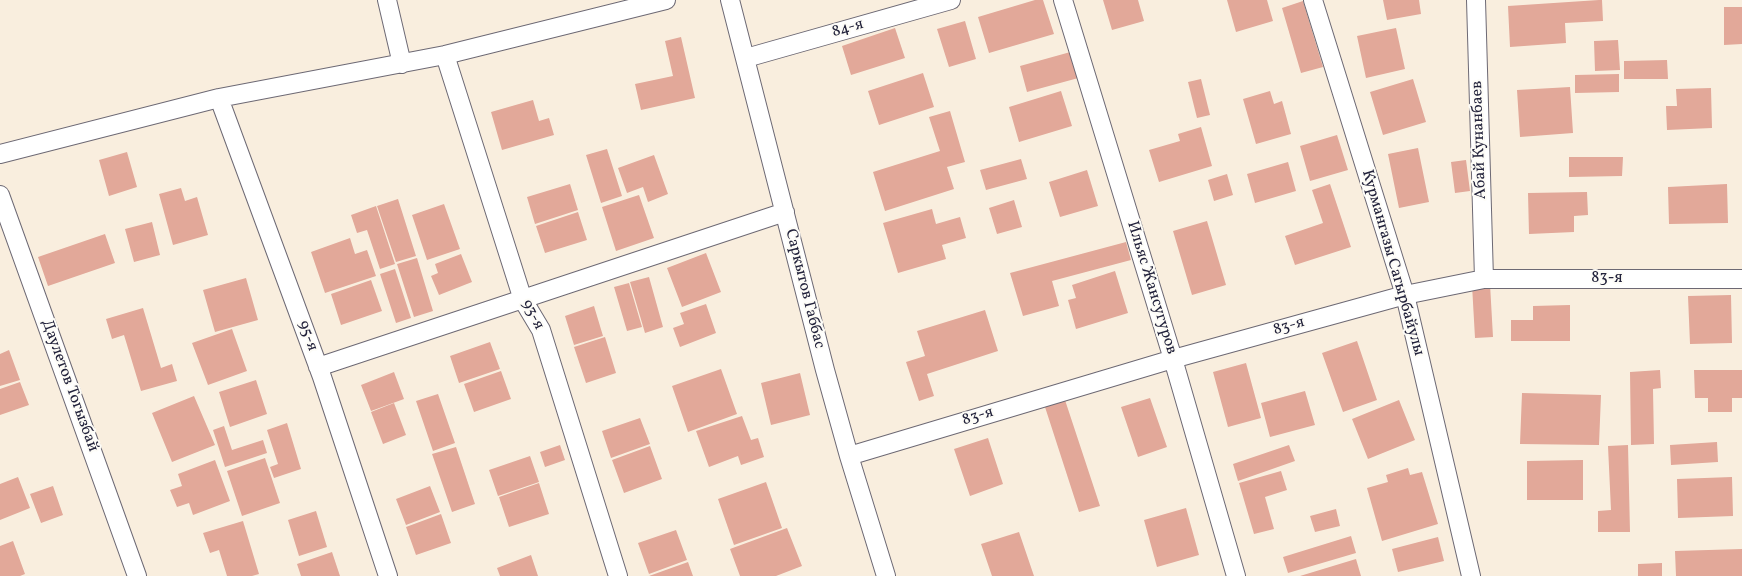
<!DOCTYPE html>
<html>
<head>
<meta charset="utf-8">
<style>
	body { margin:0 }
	canvas { display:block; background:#f9eede }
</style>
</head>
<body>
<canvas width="1742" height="576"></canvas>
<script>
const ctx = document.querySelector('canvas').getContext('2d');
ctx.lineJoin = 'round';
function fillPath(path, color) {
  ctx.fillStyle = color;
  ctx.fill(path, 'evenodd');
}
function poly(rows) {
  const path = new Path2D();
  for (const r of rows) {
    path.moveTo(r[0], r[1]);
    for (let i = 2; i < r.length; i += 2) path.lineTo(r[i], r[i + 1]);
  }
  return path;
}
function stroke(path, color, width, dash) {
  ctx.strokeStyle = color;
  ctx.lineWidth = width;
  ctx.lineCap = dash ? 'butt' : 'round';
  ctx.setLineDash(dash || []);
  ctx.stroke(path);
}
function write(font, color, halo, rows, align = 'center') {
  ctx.font = font + ' Vollkorn,serif';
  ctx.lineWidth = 4;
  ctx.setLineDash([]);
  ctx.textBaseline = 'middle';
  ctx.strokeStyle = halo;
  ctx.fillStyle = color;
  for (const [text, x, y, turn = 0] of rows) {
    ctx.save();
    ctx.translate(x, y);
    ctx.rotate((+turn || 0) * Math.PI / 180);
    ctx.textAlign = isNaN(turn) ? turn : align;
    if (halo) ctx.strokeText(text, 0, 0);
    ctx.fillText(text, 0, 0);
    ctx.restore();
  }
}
fillPath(poly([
	[1035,0,1043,0,1054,34,989,53,978,17],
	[1103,0,1138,0,1144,21,1112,30],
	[1227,0,1267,0,1273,21,1236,32],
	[1383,0,1419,0,1421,14,1387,20],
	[1599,0,1602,0,1603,21,1565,23,1566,43,1510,47,1508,6],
	[1303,1,1323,67,1301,73,1282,8],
	[1724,7,1742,7,1742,44,1724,45],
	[965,21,976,59,949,67,937,29],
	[895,28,905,58,851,75,842,46],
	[1396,28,1405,69,1366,78,1357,36],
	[681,37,695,98,641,110,635,84,673,76,665,41],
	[1618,40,1620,70,1595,71,1594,41],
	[1074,51,1082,77,1027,92,1020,66],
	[1667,60,1668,79,1624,79,1624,61],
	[923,73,934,107,879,125,868,91],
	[1619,74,1619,92,1575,93,1575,75],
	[1201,79,1210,115,1197,118,1188,82],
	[1413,79,1426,122,1383,135,1370,92],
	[1570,87,1573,133,1520,137,1517,90],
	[1711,88,1712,128,1667,130,1666,106,1677,106,1676,89],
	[1061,91,1072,126,1019,142,1009,107],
	[1270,91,1274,104,1282,101,1291,134,1256,144,1243,99],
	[533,100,539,121,549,118,554,135,502,150,491,112],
	[950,111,965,162,947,167,954,189,885,211,873,172,940,151,929,117],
	[1201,127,1212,166,1159,182,1149,150,1180,141,1178,134],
	[1337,135,1348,170,1310,181,1300,146],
	[1418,148,1429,202,1399,208,1388,154],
	[607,149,622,196,601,203,586,155],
	[127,152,137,187,109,196,99,160],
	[654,155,668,194,648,202,643,187,627,193,618,168],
	[1569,157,1623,157,1622,176,1569,177],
	[1021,159,1027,179,986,190,980,170],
	[1466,160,1470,191,1455,193,1451,162],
	[1288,162,1296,191,1255,203,1247,174],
	[1087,170,1098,206,1060,217,1049,182],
	[1227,174,1233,195,1214,201,1208,180],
	[570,184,578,210,535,224,527,197],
	[1330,184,1351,247,1295,265,1285,236,1323,223,1312,190],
	[1727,184,1728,223,1669,224,1668,187],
	[181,188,185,201,197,197,208,235,173,245,159,194],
	[1587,192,1588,215,1574,216,1574,232,1529,234,1528,193],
	[639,195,654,238,616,251,602,207],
	[398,199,416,256,396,262,377,206],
	[1014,200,1022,227,997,234,989,208],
	[444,204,460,249,427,260,412,215],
	[376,206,395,264,380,269,367,230,357,233,351,215],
	[932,209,936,224,960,217,966,238,942,245,946,259,898,273,883,223],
	[578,212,587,240,545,253,536,226],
	[1207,221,1226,285,1192,295,1173,231],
	[152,222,160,255,134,262,125,229],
	[105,234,115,263,48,286,38,257],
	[350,238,355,254,367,250,376,276,325,293,311,252],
	[1126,242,1131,260,1052,281,1059,306,1023,316,1010,273],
	[706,253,721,292,682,307,667,268],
	[461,254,472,282,439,295,431,276,438,273,435,264],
	[417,258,433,311,414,317,397,264],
	[395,269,411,318,396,323,380,274],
	[1115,271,1128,313,1076,329,1068,300,1076,298,1072,285],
	[649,277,663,327,645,333,630,282],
	[246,278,258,320,215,332,203,290],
	[371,280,382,311,341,325,331,294],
	[629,283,642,327,627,331,614,287],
	[1490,284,1493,337,1475,338,1472,285],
	[1731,295,1732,343,1690,344,1688,296],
	[706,304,716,333,680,347,673,328,684,324,680,313],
	[1570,305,1570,341,1511,341,1511,320,1533,320,1533,306],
	[594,306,603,336,574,345,565,316],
	[143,308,161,368,172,364,177,381,141,391,124,335,112,339,106,319],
	[985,310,998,351,927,374,934,396,919,401,906,362,925,356,917,331],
	[232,329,247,371,208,385,192,343],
	[605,337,616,373,586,383,574,347],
	[1357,341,1377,400,1343,412,1322,353],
	[490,342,500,369,459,383,450,356],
	[9,350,20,380,0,386,0,354],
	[1246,363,1261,418,1228,427,1213,372],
	[721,369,737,414,688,432,672,386],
	[1660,370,1661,388,1653,389,1654,444,1631,445,1630,372],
	[1694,370,1742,370,1742,398,1732,398,1732,412,1708,412,1708,398,1695,398],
	[501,371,511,399,474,412,464,384],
	[394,372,404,399,371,411,361,385],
	[800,373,810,415,771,425,761,383],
	[256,380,267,414,230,427,219,392],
	[20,382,29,405,0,415,0,389],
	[1305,391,1315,425,1270,437,1261,403],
	[1522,393,1601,395,1599,445,1520,444],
	[438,394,455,443,433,451,416,401],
	[194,396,215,445,172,462,152,413],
	[1150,398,1167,447,1138,457,1121,407],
	[1065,400,1100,506,1079,512,1045,407],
	[1399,400,1415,440,1368,459,1352,419],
	[394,403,406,435,383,444,371,412],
	[742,416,751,440,758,438,764,457,741,465,738,456,709,467,696,431],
	[640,418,650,444,611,458,602,431],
	[287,423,301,469,274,478,270,467,278,464,267,430],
	[224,426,232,450,263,440,267,453,225,467,213,430],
	[988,438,1003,484,970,496,954,449],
	[1717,442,1718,462,1671,465,1670,445],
	[560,445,565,460,545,467,540,452],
	[1289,445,1295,461,1238,481,1233,464],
	[1628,445,1630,532,1598,532,1598,511,1611,510,1608,446],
	[650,446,662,479,624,493,612,460],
	[456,447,475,504,452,512,432,454],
	[530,456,539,482,498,496,489,470],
	[265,458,280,503,242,516,227,471],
	[215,460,230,501,193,515,189,503,177,507,170,490,182,486,178,474],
	[1583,460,1583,500,1527,500,1527,461],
	[1408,468,1410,475,1422,472,1438,524,1382,541,1367,488,1388,482,1386,475],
	[1281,471,1287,490,1265,497,1274,529,1254,534,1239,483],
	[18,477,30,508,0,520,0,484],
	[1732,477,1733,516,1678,518,1677,479],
	[766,482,782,528,734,545,718,499],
	[539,483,549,514,509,527,499,497],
	[53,486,63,515,41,523,30,494],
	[430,486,440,512,406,525,396,499],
	[1186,508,1199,555,1157,567,1144,520],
	[1336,509,1340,526,1315,532,1310,516],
	[316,511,327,547,299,556,288,520],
	[441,514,451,543,416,555,406,527],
	[243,521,259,574,252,576,227,576,219,550,210,553,203,533],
	[787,528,802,566,776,576,740,576,730,549],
	[676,530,687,560,649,574,638,543],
	[1019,532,1034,576,992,576,981,544],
	[1351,536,1356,553,1288,573,1283,557],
	[1438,537,1444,561,1398,572,1392,549],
	[13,541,25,574,20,576,0,576,0,546],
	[1742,549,1742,576,1676,576,1675,551],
	[332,552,340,576,301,576,297,564],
	[531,555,538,576,500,576,497,568],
	[1356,559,1361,576,1300,576],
	[688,562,693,576,649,576],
	[1662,563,1662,576,1638,576,1638,564]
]), '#e2a899');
const minor = poly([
	[387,0,402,64],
	[730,0,825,370,849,456,886,576],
	[1063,0,1173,359,1236,576],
	[1313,0,1405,295,1471,576],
	[1476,0,1484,279],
	[445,55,523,300,541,330,618,576],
	[746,58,951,0],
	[219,98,322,377,388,576],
	[0,154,219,98,445,55,666,0],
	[0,195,137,576],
	[318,367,785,212],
	[849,456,1173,359,1405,295,1484,279,1742,279]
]);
stroke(minor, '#6d6974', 20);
stroke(minor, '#fff', 18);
write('16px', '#22223b', '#fdfcf7', [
	["84-я",848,29,-16],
	["Абай Кунанбаев",1480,140,-92],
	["Курмангазы Сагырбайулы",1392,263,74],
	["83-я",1607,279],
	["Ильяс Жансугуров",1151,288,73],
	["Саркытов Габбас",804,289,76],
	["93-я",532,315,63],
	["83-я",1289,327,-16],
	["95-я",307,336,70],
	["Даулетов Тогызбай",69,386,70],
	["83-я",978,417,-17]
]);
</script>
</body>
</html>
